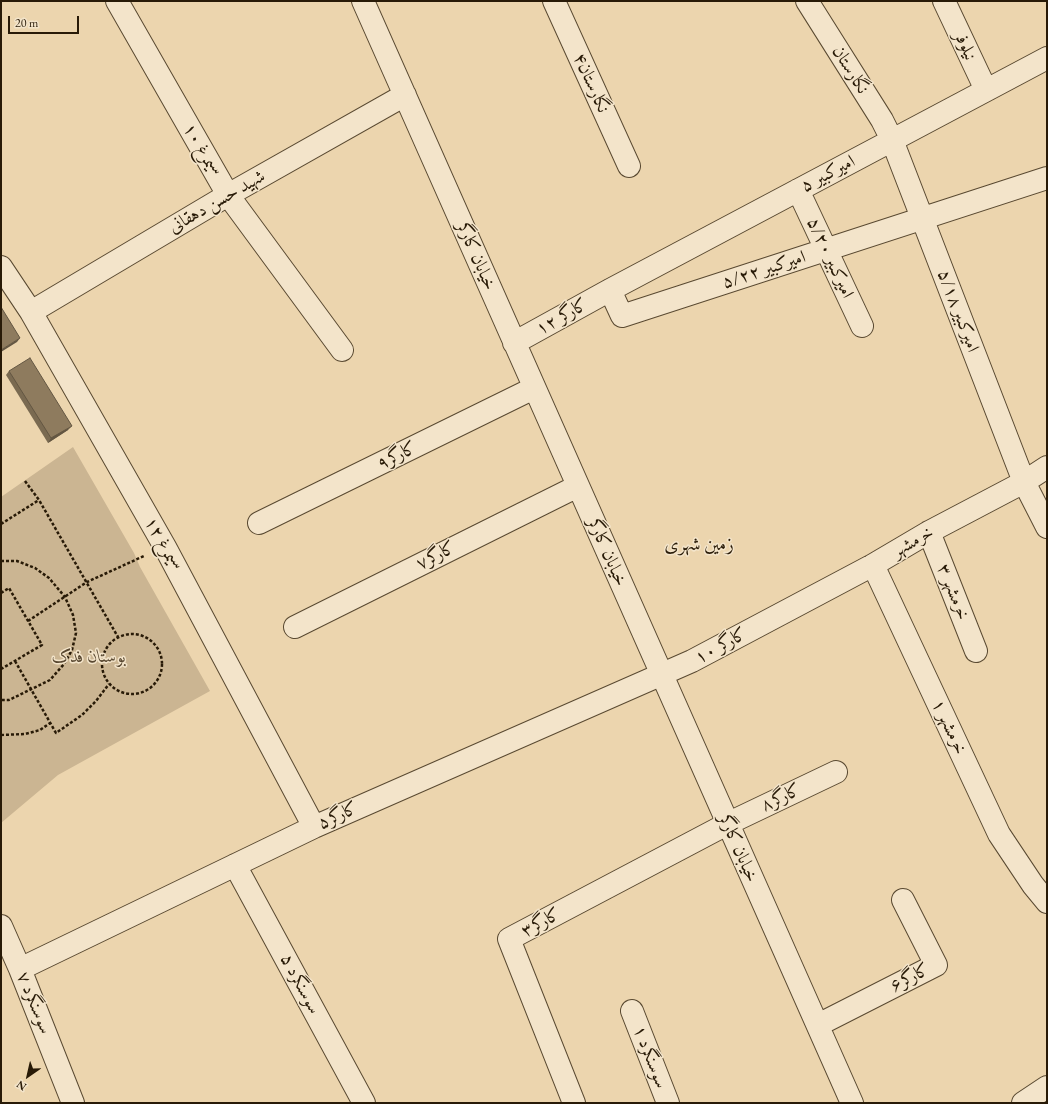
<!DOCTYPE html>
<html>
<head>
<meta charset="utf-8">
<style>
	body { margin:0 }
	#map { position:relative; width:1048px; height:1104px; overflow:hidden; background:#ecd5ae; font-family:"EB Garamond",serif }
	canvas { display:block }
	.frame { position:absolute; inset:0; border:2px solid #281a07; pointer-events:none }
	.north { position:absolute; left:8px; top:1056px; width:40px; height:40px; -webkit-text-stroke:3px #f3e4ca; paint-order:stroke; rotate:214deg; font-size:11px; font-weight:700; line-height:16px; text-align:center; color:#281a07 }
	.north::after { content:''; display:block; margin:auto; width:14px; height:18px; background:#281a07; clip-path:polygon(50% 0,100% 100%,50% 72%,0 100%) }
	.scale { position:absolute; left:8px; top:16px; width:71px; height:18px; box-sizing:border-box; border:2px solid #281a07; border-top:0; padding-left:5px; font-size:12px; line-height:14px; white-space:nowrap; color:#281a07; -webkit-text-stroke:3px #f3e4ca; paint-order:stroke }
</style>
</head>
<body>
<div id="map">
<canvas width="1048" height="1104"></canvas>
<div class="frame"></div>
<div class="north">N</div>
<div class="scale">20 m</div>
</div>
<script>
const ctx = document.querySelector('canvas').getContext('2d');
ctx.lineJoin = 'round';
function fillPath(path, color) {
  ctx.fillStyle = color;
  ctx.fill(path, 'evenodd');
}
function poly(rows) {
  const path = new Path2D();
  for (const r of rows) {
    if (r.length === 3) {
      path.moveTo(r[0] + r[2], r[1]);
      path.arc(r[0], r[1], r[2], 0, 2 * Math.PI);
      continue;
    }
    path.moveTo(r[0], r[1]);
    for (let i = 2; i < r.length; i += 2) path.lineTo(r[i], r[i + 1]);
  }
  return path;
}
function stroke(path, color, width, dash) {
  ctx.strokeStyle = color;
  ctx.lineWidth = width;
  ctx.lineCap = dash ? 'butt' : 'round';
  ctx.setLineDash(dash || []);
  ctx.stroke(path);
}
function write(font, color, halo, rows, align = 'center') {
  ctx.font = font + ' "EB Garamond",Amiri,serif';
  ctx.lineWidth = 3;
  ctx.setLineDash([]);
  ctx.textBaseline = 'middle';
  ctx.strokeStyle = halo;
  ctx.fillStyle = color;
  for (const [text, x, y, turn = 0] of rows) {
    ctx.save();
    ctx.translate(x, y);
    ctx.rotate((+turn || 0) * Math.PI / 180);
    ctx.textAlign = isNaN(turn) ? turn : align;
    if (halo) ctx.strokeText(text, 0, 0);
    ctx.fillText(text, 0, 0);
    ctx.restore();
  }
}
fillPath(poly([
	[73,447,134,553,140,567,210,691,58,775,1,823,1,497]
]), '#cbb592');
const minor = poly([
	[117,1,228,195,342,350],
	[363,1,852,1103],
	[554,1,629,166],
	[807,1,882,120,892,140,1024,482,1047,527],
	[944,1,986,90],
	[798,190,862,326],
	[1,267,31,312,165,547,314,827],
	[610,290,622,316,1047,178],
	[31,312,228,195,405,95],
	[514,343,610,290,1047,58],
	[259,523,534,388],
	[929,532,976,651],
	[873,565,999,834,1033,885,1047,902],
	[295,627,578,486],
	[235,865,364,1103],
	[1,926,20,969,73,1103],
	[20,969,314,827,692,661,873,565,929,532,1024,482,1047,467],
	[632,1011,668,1103],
	[818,1025,936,965,903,900],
	[574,1103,509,939,727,824,836,772],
	[1023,1103,1047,1087]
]);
stroke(minor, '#594931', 24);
stroke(poly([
	[25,481,39,500,118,637],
	[1,524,39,500],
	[1,561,17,561,35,568,49,578,65,597,73,615,76,633,72,650,64,664,50,680,9,700,1,700],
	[1,593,9,588,42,645,1,669],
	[28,621,87,582,144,556],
	[132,664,30],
	[15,661,56,733,82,715,96,701,109,684],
	[1,735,25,734,40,730,50,723]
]), '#281a07', 2.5, [3, 2]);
stroke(minor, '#f3e4ca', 22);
fillPath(poly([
	[9,371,68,430,48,443,6,375]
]), '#7a6a51');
fillPath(poly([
	[20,338,17,342,1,352,1,350],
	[72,426,68,430,48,443,51,438]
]), '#635642');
const building = poly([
	[1,307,20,338,1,350,1,307],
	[30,358,72,426,51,438,9,371,30,358]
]);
fillPath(building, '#8e7b5e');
stroke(building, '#635642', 1);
write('18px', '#281a07', '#f3e4ca', [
	["نیلوفر",965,46,65],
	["نگارستان",850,70,58],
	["نگارستان۴",591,83,66],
	["سیمرغ ۱۰",202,150,60],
	["امیرکبیر ۵",828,174,-28],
	["شهید حسن دهقانی",217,202,-30],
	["خیابان کارگر",476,256,66],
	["امیرکبیر ۵/۲۰",830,258,65],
	["امیرکبیر ۵/۲۲",764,270,-18],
	["امیرکبیر ۵/۱۸",958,311,69],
	["کارگر ۱۲",562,317,-29],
	["کارگر۹",397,456,-26],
	["خرمشهر",913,542,-30],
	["سیمرغ ۱۲",163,544,61],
	["خیابان کارگر",607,552,66],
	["کارگر۷",436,556,-27],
	["خرمشهر ۳",953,592,68],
	["کارگر ۱۰",721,646,-28],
	["خرمشهر ۱",949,727,65],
	["کارگر۸",781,798,-25],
	["کارگر۵",338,816,-24],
	["خیابان کارگر",738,848,66],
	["کارگر۳",541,923,-28],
	["کارگر۶",910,978,-27],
	["سوسنگرد ۵",300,984,62],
	["سوسنگرد ۷",34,1003,68],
	["سوسنگرد ۱",650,1057,69]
]);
write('italic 18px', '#594831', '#f3e4ca', [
	["بوستان فدک",89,657]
]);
write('19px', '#281a07', '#f3e4ca', [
	["زمین شهری",699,545]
]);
</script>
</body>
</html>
